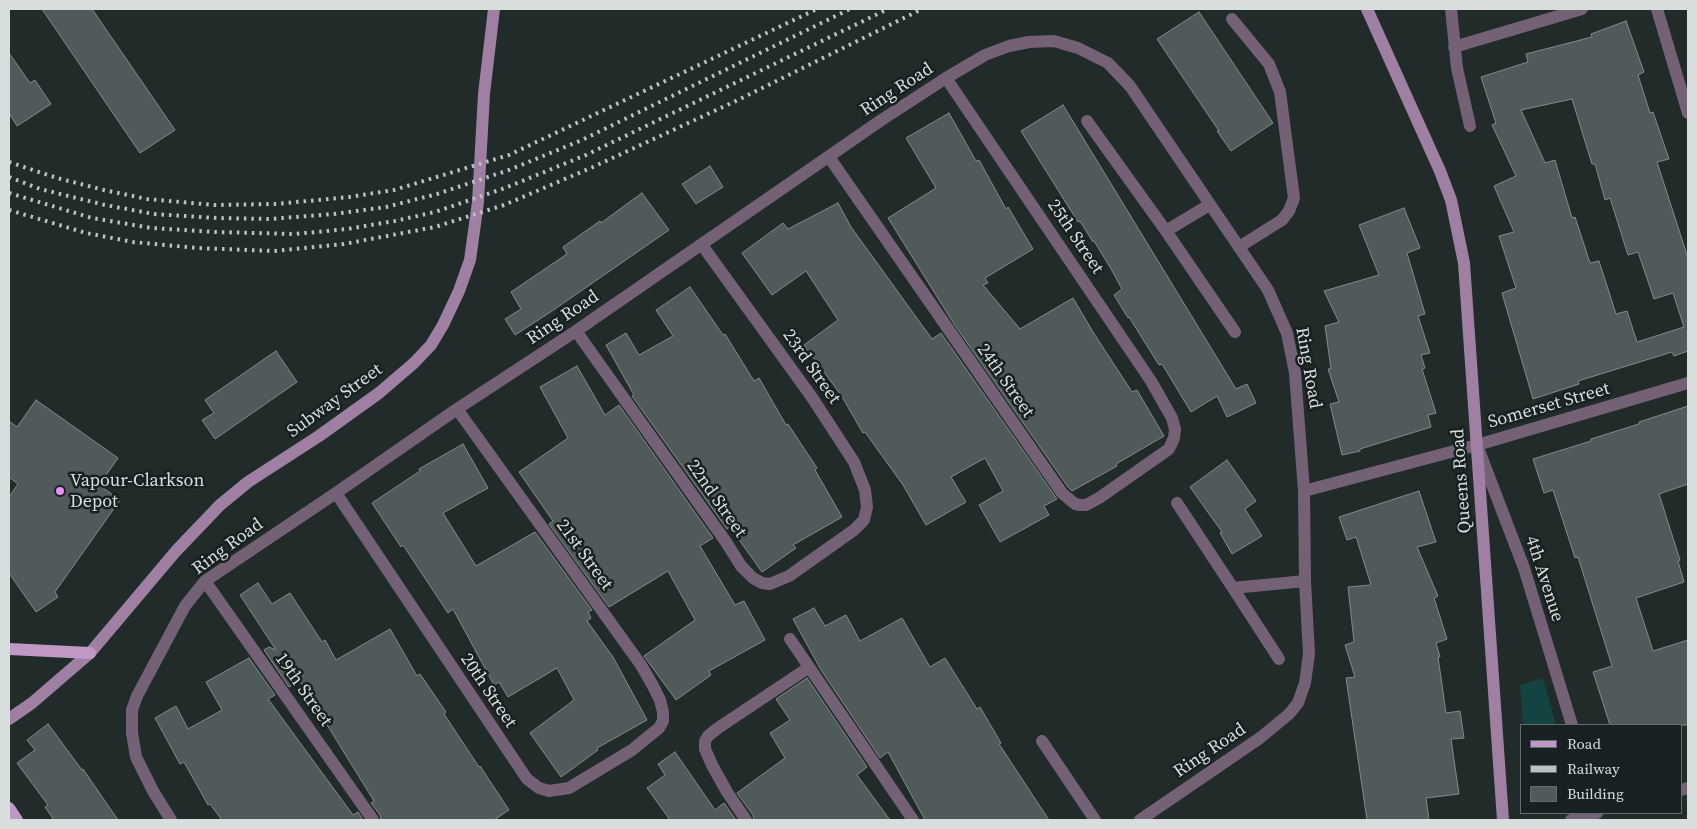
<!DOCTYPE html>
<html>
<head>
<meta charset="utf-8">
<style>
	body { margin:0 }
	#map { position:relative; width:1697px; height:829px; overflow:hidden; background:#212b2a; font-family:"Source Serif 4",serif }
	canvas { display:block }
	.frame { position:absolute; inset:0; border:10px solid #d8dedd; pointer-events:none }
	.legend { position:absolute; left:1520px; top:724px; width:162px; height:90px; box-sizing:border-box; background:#182121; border:1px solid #656d6c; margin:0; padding:6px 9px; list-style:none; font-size:15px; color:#d8dedd }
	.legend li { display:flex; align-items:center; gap:10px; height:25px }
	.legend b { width:25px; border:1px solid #656d6c }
</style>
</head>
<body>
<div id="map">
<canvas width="1697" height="829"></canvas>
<div class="frame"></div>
<ul class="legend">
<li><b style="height:6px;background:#c098c4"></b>Road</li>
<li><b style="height:6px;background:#bbc2c1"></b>Railway</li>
<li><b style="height:14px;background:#505a5a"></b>Building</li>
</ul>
</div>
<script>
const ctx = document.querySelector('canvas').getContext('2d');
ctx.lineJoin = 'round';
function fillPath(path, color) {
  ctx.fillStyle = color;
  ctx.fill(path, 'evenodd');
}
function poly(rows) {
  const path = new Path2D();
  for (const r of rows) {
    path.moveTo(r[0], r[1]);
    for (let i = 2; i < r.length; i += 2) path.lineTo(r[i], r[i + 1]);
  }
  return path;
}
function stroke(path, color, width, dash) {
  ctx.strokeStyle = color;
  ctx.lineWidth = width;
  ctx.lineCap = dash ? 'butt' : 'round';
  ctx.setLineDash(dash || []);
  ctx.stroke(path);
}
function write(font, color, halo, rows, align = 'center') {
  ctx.font = font + ' "Source Serif 4",serif';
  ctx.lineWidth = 5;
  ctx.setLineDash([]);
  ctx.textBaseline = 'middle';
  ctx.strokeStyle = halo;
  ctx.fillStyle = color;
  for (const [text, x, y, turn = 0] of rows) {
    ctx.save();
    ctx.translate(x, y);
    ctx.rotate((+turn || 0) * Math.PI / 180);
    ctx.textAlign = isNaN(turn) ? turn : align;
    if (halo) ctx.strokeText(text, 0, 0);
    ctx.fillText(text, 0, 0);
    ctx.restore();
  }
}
fillPath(poly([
	[1543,678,1556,725,1523,725,1520,685]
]), '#144442');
const building = poly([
	[42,9,92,9,175,130,140,153,42,9],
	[1199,12,1273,123,1231,151,1217,131,1219,131,1157,39,1199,12],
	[1626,21,1644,72,1638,75,1650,113,1653,112,1669,159,1657,162,1688,258,1688,351,1674,356,1672,352,1578,381,1579,384,1533,399,1502,293,1516,288,1499,236,1514,232,1494,186,1516,176,1492,125,1496,123,1481,77,1528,62,1526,54,1592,37,1591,34,1626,21],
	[1572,99,1592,164,1595,164,1605,200,1610,198,1628,255,1638,252,1654,299,1673,293,1684,327,1637,342,1627,311,1616,314,1599,261,1590,263,1575,217,1572,218,1555,160,1545,163,1521,110,1572,99],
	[9,53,30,83,35,80,51,104,17,126,9,113,9,53],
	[1063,105,1236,389,1247,384,1256,403,1227,417,1217,396,1191,412,1162,364,1159,365,1129,317,1128,318,1114,295,1122,289,1110,267,1094,241,1093,242,1080,221,1078,222,1021,131,1063,105],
	[949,113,976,161,979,160,1006,209,1008,207,1033,249,985,278,988,283,983,285,1020,329,1073,298,1093,332,1132,392,1137,390,1164,436,1116,464,1117,466,1072,491,1068,487,954,324,888,218,936,188,906,138,949,113],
	[710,166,723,187,696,204,682,184,710,166],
	[642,193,669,230,552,311,515,335,505,319,521,309,511,292,567,254,563,247,600,221,601,223,642,193],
	[838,203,851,227,932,339,941,333,1057,499,1044,506,1049,515,1000,542,979,505,1003,491,985,458,951,477,966,502,926,525,903,485,865,432,863,433,841,395,804,345,838,320,806,271,772,295,742,253,783,223,788,229,838,203],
	[1404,208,1420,248,1407,253,1425,314,1418,316,1430,353,1421,355,1425,368,1422,369,1436,413,1428,415,1431,427,1360,449,1360,451,1342,455,1330,404,1339,402,1328,369,1331,369,1325,326,1339,322,1324,291,1379,275,1359,225,1404,208],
	[690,287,723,335,725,334,754,381,759,378,786,425,788,424,817,468,815,470,842,517,793,545,796,548,762,572,730,527,727,529,632,396,634,395,606,345,626,333,639,355,673,336,656,310,690,287],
	[276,351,297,382,215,439,202,420,214,413,205,400,276,351],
	[577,366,605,415,619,405,713,538,700,546,735,605,744,601,765,640,709,671,711,675,676,700,644,656,695,620,668,571,609,607,549,524,553,521,519,472,568,438,540,387,577,366],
	[36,400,118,458,99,485,120,500,55,592,58,597,36,612,9,573,9,497,18,484,9,477,9,421,17,427,36,400],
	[1688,406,1688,484,1659,494,1680,560,1678,561,1684,582,1636,598,1653,651,1688,640,1688,725,1610,725,1593,672,1612,666,1578,557,1575,558,1553,490,1544,493,1533,459,1591,441,1591,439,1639,424,1639,422,1688,406],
	[463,444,488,488,443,513,476,566,535,532,592,610,588,612,591,618,587,621,613,657,647,720,597,748,598,750,561,777,530,733,574,700,557,668,508,697,499,682,494,685,453,609,448,613,403,545,401,547,372,503,420,471,419,469,463,444],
	[1227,460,1256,501,1245,509,1262,536,1232,554,1220,533,1222,532,1190,487,1227,460],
	[1419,491,1436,542,1417,547,1438,596,1434,598,1447,639,1436,643,1440,657,1438,657,1446,713,1460,711,1464,738,1451,739,1459,794,1426,798,1429,820,1367,820,1346,678,1355,677,1345,645,1354,642,1348,587,1371,585,1356,537,1347,540,1339,517,1419,491],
	[258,583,272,604,290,593,322,642,325,640,336,660,390,629,417,676,420,674,446,712,444,714,479,767,480,766,509,810,494,820,381,820,380,815,371,803,374,801,300,681,289,687,264,650,269,647,276,650,240,595,258,583],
	[814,608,825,626,846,615,860,641,902,618,930,667,945,658,977,709,980,707,1001,743,999,744,1049,820,925,820,888,752,880,758,821,670,793,619,814,608],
	[249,658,275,695,268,699,353,815,358,812,363,820,222,820,210,804,208,805,184,762,180,764,155,718,176,706,188,729,222,710,206,682,249,658],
	[807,678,867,767,857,775,890,820,754,820,753,815,737,793,785,758,770,733,790,720,776,699,807,678],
	[48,724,82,770,83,769,118,820,54,820,45,807,48,805,17,763,35,750,27,740,48,724],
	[675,752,715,810,724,803,736,820,670,820,647,788,665,775,658,764,675,752]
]);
fillPath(building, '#505a5a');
stroke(building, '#808c8b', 1);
stroke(poly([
	[1232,19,1269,64,1280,92,1294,198,1289,211,1282,220,1239,247],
	[1087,121,1166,231,1235,332],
	[1166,231,1209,205],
	[1177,503,1233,588],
	[1279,659,1233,588,1305,581]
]), '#746176', 12);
stroke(poly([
	[1451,9,1457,68,1470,126],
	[1657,9,1688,113],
	[1454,47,1582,9],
	[829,157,1062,493,1075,504,1080,505,1086,505,1099,498,1169,449,1174,438,1175,429,1172,418,1151,381,946,78],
	[576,331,726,542,741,566,753,578,762,583,770,584,789,576,854,530,864,520,867,507,865,490,854,462,811,396,702,245],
	[1478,448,1524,568,1572,725],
	[1304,491,1477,445,1688,383],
	[336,493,527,779,539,788,549,791,569,788,632,750,659,728,663,721,663,712,660,700,653,686,641,665,457,409],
	[205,581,373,820],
	[790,639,913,820],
	[1042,741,1095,820],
	[1681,790,1688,788],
	[171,820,153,791,136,757,132,733,132,710,137,696,185,606,205,581,336,493,457,409,576,331,880,121,946,78,985,55,1009,46,1029,42,1054,41,1078,48,1108,63,1130,86,1268,290,1287,333,1295,373,1304,491,1305,581,1309,654,1305,683,1298,703,1289,714,1260,738,1140,820],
	[746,820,727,792,712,765,705,749,705,741,708,736,718,728,808,668],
	[1571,820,1597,813]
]), '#746176', 12);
stroke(poly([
	[1367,9,1440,171,1451,200,1464,263,1503,820],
	[9,719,32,703,90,653,176,551,220,505,248,482,319,436,379,393,414,363,431,345,443,325,459,291,470,260,478,202,484,94,494,9]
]), '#9f80a2', 12);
stroke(poly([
	[9,649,90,653],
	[9,808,17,820]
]), '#c098c4', 12);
stroke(poly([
	[9,162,57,178,104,190,147,199,214,205,276,204,349,197,394,190,509,155,817,9],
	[9,177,40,189,105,205,154,214,216,218,270,219,334,214,386,207,437,194,509,170,582,140,850,9],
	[9,193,92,218,151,228,216,232,295,234,347,229,395,221,435,212,505,188,586,155,888,9],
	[9,210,86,233,133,242,197,248,274,251,344,244,435,227,504,205,593,167,738,100,922,9]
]), '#bbc2c1', 4, [2.5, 5]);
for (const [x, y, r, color] of [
	[60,491,5,"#ed8cf9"]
]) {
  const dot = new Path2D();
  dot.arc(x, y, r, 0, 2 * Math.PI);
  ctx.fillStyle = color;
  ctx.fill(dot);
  stroke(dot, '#182121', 2);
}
write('18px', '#d8dedd', '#182121', [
	["Ring Road",897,90,-33],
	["25th Street",1075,237,56],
	["Ring Road",563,318,-34],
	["23rd Street",811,367,55],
	["Ring Road",1308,368,80],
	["24th Street",1005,381,55],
	["Subway Street",335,401,-36],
	["Somerset Street",1549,406,-16],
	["Queens Road",1462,481,-94],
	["22nd Street",716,499,55],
	["Ring Road",228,547,-36],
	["21st Street",584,555,54],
	["4th Avenue",1544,579,72],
	["19th Street",303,690,55],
	["20th Street",488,691,56],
	["Ring Road",1210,751,-34]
]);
write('18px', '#d8dedd', '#182121', [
	["Vapour-Clarkson",70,481],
	["Depot",70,502]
], 'left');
</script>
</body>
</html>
